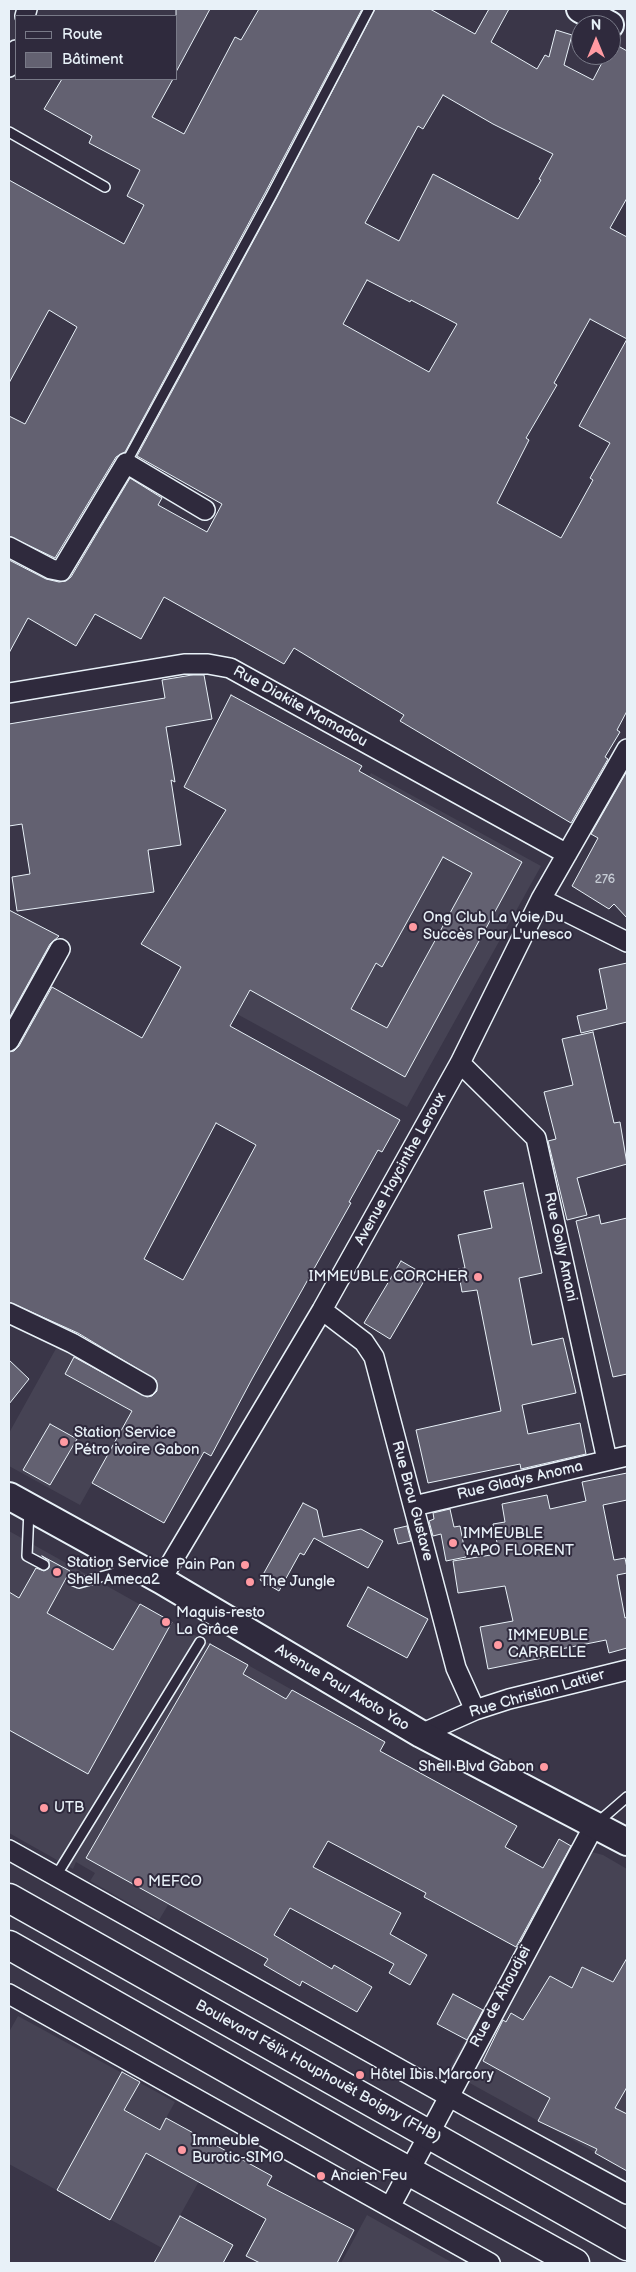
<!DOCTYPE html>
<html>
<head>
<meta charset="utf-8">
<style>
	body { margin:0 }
	#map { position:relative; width:636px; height:2272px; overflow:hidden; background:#3a3648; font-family:"Balsamiq Sans",sans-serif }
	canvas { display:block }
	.frame { position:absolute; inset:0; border:10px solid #e8f1f8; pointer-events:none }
	.legend { position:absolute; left:15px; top:15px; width:162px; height:65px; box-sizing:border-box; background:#2f2a3d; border:1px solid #797a88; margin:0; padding:6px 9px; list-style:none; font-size:15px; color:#e8f1f8 }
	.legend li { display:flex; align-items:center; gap:10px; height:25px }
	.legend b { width:25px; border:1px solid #797a88 }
	.north { position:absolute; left:571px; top:15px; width:50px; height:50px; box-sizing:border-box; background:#2f2a3d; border:1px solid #797a88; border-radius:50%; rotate:0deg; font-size:14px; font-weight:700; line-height:20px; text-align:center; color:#e8f1f8 }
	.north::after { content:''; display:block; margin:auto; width:18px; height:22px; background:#ff9aa2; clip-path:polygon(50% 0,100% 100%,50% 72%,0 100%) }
</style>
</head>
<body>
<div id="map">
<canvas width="636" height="2272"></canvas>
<div class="frame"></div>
<ul class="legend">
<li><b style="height:6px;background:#2f2a3d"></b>Route</li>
<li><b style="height:14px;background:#636171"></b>Bâtiment</li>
</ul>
<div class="north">N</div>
</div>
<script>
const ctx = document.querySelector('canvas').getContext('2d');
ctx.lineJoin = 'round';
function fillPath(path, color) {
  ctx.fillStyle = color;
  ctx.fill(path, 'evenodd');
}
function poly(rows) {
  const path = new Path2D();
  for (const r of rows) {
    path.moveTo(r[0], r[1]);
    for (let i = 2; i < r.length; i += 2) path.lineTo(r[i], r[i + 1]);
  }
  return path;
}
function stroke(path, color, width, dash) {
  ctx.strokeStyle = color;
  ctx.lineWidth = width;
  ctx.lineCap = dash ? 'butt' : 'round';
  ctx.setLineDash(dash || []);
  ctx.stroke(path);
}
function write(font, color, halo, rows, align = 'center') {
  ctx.font = font + ' "Balsamiq Sans",sans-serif';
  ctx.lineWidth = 4;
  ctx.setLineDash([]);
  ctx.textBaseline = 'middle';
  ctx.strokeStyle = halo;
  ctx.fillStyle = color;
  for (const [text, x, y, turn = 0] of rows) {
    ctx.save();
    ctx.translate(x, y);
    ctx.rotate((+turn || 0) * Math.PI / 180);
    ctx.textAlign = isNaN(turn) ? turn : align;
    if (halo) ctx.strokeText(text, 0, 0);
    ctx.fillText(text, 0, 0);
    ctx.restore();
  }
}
fillPath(poly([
	[371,773,541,866,407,1107,237,1014],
	[58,1345,143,1392,80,1505,9,1466,9,1433],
	[9,1531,385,1742,262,1956,168,1905,159,1920,90,1881,95,1873,76,1862,73,1869,9,1833],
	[573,1847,603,1855,627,1869,627,2170,448,2071],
	[18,2016,175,2102,166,2118,218,2147,162,2248,9,2164,9,2032],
	[367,2215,453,2263,341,2263]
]), '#464354');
const building = poly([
	[176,9,210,9,176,72,176,9],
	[259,9,362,9,265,193,125,452,116,457,55,558,9,536,9,416,25,424,77,327,49,310,9,383,9,180,124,244,144,205,127,196,140,170,89,143,92,136,44,109,62,79,173,79,152,117,184,134,235,37,241,40,259,9],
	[375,9,430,9,475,34,489,9,509,9,491,42,537,69,545,55,549,57,556,30,572,35,564,65,593,80,606,55,611,55,613,43,627,51,627,198,610,228,627,237,627,711,617,730,620,732,605,757,608,759,571,823,400,721,404,715,294,648,284,664,164,597,141,639,95,614,76,646,28,618,9,653,9,560,46,579,59,582,66,581,71,577,130,478,162,498,158,505,207,532,222,504,137,456,276,199,375,9],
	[443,95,493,124,553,154,539,179,541,180,518,219,433,174,399,241,365,223,418,126,423,129,443,95],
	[367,280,410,302,411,300,457,324,429,372,343,324,367,280],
	[590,319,627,339,579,426,610,443,590,478,593,480,561,538,497,503,529,440,526,438,557,385,554,383,590,319],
	[192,675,204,675,212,719,166,727,175,782,171,780,181,845,148,850,154,892,17,911,12,877,30,874,22,824,9,826,9,724,165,698,162,680,192,675],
	[231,695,362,766,359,771,522,862,405,1077,250,990,230,1026,400,1120,382,1152,378,1150,349,1202,351,1203,252,1379,211,1456,204,1452,164,1523,92,1483,132,1411,65,1374,74,1357,147,1397,152,1396,157,1391,156,1380,78,1333,9,1302,9,1052,14,1051,19,1046,52,987,142,1038,181,967,141,944,226,810,184,787,231,695],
	[443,857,472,873,387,1028,351,1009,376,963,382,967,443,857],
	[216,1123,256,1145,183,1280,144,1259,216,1123],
	[627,771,627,918,614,904,609,909,572,886,598,838,591,834,627,771],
	[9,910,59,936,50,944,9,1018,9,910],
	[627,963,627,1022,581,1033,577,1016,607,1009,599,969,627,963],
	[593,1032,614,1123,620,1122,627,1164,577,1178,587,1215,567,1220,548,1141,556,1139,544,1092,573,1085,562,1039,593,1032],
	[523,1183,542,1273,519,1278,532,1345,563,1338,576,1393,522,1405,528,1434,580,1423,586,1454,521,1469,520,1464,428,1483,416,1430,501,1411,477,1290,462,1292,458,1269,465,1268,458,1235,492,1228,484,1191,523,1183],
	[599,1215,601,1224,627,1218,627,1374,613,1377,576,1221,599,1215],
	[401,1261,427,1276,390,1339,364,1323,401,1261],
	[9,1360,29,1379,9,1404,9,1360],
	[50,1424,77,1439,50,1485,23,1470,50,1424],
	[627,1473,627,1500,603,1505,614,1560,625,1558,627,1568,627,1573,617,1575,625,1618,627,1617,627,1648,609,1653,606,1640,556,1650,557,1655,488,1669,480,1627,513,1621,505,1586,458,1593,453,1561,497,1554,496,1548,498,1547,493,1524,505,1522,502,1504,547,1495,550,1509,586,1501,582,1482,627,1473],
	[303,1503,317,1510,323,1537,361,1529,383,1541,368,1568,314,1538,304,1555,300,1553,279,1591,260,1580,303,1503],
	[450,1509,454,1527,460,1526,466,1557,446,1561,441,1534,433,1536,429,1521,434,1519,433,1513,450,1509],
	[407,1526,411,1541,398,1544,394,1529,407,1526],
	[42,1556,70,1571,47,1613,113,1650,140,1604,172,1622,88,1774,9,1730,9,1592,19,1598,36,1568,44,1571,49,1568,49,1561,42,1556],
	[368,1587,428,1619,407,1658,347,1626,368,1587],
	[210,1644,248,1665,243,1674,286,1699,292,1690,385,1742,380,1751,517,1826,505,1847,543,1868,559,1839,571,1846,516,1947,424,1897,426,1893,328,1841,313,1867,401,1913,390,1934,427,1955,410,1985,389,1973,394,1964,290,1908,274,1935,332,1969,334,1965,372,1987,357,2012,302,1981,300,1986,264,1965,268,1959,86,1858,210,1644],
	[627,1958,627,2087,615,2108,627,2114,627,2171,595,2153,597,2149,538,2121,550,2098,483,2061,503,2020,506,2022,511,2013,523,2020,550,1976,572,1988,582,1967,613,1982,627,1958],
	[453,1994,483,2010,467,2040,437,2024,453,1994],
	[122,2072,140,2082,124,2110,160,2130,166,2118,272,2176,267,2185,354,2230,337,2263,260,2263,246,2256,266,2219,146,2153,110,2220,57,2190,122,2072],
	[180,2216,233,2245,223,2263,154,2263,180,2216]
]);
fillPath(building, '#636171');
stroke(building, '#e8f1f8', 1);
const lane = poly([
	[9,132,105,187],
	[126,463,271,196,369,9],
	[29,1510,27,1556,44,1565],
	[74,1581,79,1583,129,1569],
	[597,1823,627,1797],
	[56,1876,200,1642]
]);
const street = poly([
	[25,16,27,9],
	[9,67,16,50],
	[9,547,51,569,61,571,126,463,205,510],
	[9,693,184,664,208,664,230,668,567,854],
	[541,899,627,942],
	[9,1041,60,949],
	[460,1063,536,1138,607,1460],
	[322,1310,364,1342,374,1357,456,1668,475,1710],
	[9,1313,72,1343,147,1386],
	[414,1506,627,1456],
	[161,1580,322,1310,460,1063,541,899,627,749],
	[421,1734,475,1710,509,1699,627,1670],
	[9,1850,471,2109,627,2194],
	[9,1994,490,2263],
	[390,2207,595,1824]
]);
const secondary = poly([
	[580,9,610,25],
	[9,1496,161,1580,421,1734,627,1842]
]);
const highway = poly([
	[9,1898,627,2246],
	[9,1945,367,2148,575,2263]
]);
stroke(lane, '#e8f1f8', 12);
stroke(street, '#e8f1f8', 22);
stroke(secondary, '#e8f1f8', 30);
stroke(highway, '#e8f1f8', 31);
stroke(lane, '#2f2a3d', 9);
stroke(street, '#2f2a3d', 19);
stroke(secondary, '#2f2a3d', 26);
stroke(highway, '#2f2a3d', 28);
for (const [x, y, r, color] of [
	[413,927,5,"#ff9aa2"],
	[478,1277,5,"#ff9aa2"],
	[64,1442,5,"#ff9aa2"],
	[453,1543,5,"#ff9aa2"],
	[245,1565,5,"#ff9aa2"],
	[57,1572,5,"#ff9aa2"],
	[250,1582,5,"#ff9aa2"],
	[166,1622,5,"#ff9aa2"],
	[498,1645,5,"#ff9aa2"],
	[544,1767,5,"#ff9aa2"],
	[44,1808,5,"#ff9aa2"],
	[138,1882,5,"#ff9aa2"],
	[360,2075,5,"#ff9aa2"],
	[182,2150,5,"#ff9aa2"],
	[321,2176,5,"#ff9aa2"]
]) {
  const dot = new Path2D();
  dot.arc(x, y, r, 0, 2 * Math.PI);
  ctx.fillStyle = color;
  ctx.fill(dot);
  stroke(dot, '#2f2a3d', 2);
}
write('12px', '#c7cdd6', null, [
	["276",605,880]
]);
write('15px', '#e8f1f8', '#2f2a3d', [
	["Rue Diakite Mamadou",300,707,29],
	["Avenue Haycinthe Leroux",401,1169,-61],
	["Rue Golly Amani",560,1247,78],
	["Rue Gladys Anoma",520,1481,-13],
	["Rue Brou Gustave",412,1501,75],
	["Avenue Paul Akoto Yao",342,1688,31],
	["Rue Christian Lattier",537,1694,-16],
	["Rue de Ahoudjeï",501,1997,-62],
	["Boulevard Félix Houphouët Boigny (FHB)",318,2072,29]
]);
write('15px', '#e8f1f8', '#2f2a3d', [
	["Ong Club La Voie Du",423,918],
	["Succès Pour L'unesco",423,935],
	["IMMEUBLE CORCHER",468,1277,"right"],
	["Station Service",74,1433],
	["Pétro ivoire Gabon",74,1450],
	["IMMEUBLE",463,1534],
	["YAPO FLORENT",463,1551],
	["Station Service",67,1563],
	["Shell Ameca2",67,1580],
	["Pain Pan",235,1565,"right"],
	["The Jungle",260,1582],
	["Maquis-resto",176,1613],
	["La Grâce",176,1630],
	["IMMEUBLE",508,1636],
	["CARRELLE",508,1653],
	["Shell Blvd Gabon",534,1767,"right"],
	["UTB",54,1808],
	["MEFCO",148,1882],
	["Hôtel Ibis Marcory",370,2075],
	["Immeuble",192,2141],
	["Burotic-SIMO",192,2158],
	["Ancien Feu",331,2176]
], 'left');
</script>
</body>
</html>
